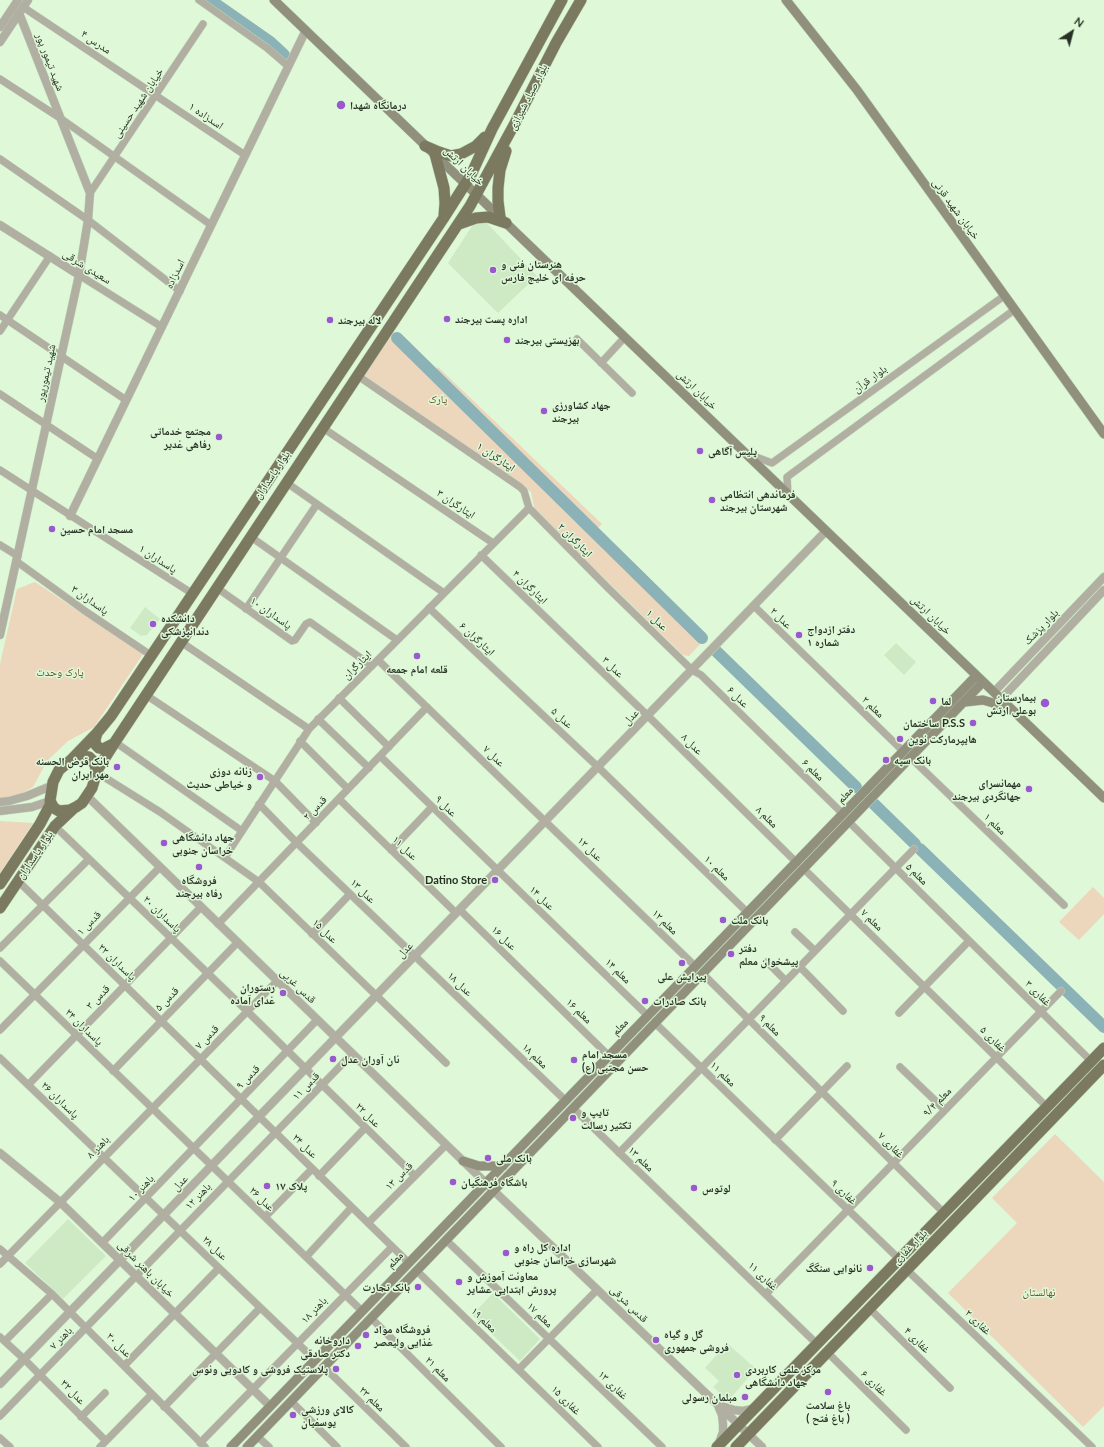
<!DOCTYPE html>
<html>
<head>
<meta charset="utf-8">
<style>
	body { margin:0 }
	#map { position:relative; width:1104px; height:1447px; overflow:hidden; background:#dff8d8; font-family:Lato,sans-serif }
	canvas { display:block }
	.north { position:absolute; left:1052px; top:12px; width:40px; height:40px; -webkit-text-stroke:3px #dff8d8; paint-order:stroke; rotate:36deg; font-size:11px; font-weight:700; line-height:16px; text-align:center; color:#263024 }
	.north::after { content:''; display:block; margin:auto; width:14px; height:18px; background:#263024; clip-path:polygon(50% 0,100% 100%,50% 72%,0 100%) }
</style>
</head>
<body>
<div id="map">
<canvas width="1104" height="1447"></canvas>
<div class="north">N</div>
</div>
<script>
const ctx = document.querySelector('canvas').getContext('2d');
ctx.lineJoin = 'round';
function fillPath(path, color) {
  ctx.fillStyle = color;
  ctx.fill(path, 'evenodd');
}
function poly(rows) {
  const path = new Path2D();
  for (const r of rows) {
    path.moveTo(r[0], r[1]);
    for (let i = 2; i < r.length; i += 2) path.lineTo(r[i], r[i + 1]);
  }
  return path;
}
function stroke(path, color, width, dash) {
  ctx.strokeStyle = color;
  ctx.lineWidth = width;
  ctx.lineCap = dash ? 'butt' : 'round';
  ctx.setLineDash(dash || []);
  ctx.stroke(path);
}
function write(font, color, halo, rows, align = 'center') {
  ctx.font = font + ' Lato,"Noto Naskh Arabic",sans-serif';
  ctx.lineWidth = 3;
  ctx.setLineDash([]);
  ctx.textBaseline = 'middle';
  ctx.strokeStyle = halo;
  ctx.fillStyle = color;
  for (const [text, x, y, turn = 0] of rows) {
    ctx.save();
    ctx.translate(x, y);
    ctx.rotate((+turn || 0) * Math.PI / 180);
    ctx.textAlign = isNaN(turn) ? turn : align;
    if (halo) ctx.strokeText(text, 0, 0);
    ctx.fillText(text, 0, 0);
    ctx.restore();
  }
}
fillPath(poly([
	[477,223,487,223,537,276,498,313,448,263,472,226],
	[145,607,160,619,147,635,141,636,130,628],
	[896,643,916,662,904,675,884,655],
	[68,1219,106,1256,63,1299,25,1263],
	[493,1293,540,1339,520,1361,472,1315],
	[727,1343,756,1369,728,1401,713,1387,719,1381,705,1368]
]), '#ceeac5');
fillPath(poly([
	[389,337,430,377,438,367,602,524,597,529,705,639,689,656,683,655,535,511,531,492,364,376],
	[35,582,143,654,94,727,68,741,47,761,33,787,21,794,0,799,0,664,17,589],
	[0,821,33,823,0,873],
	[1093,887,1104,898,1104,914,1079,940,1059,922],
	[1055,1134,1104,1182,1104,1406,1083,1427,948,1293,1017,1223,992,1198]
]), '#ecd6bc');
stroke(poly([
	[210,0,270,42,284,55],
	[397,338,702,638],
	[716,651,856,787],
	[874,804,915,844],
	[920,849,1104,1027]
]), '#8ab2b7', 12);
const minor = poly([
	[199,0,267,48,288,66],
	[23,7,245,155],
	[0,79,60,118,211,225],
	[0,159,88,220,180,291],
	[90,193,203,24],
	[79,275,162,327],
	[0,315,126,400],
	[0,331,50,256],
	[577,339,632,393],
	[601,363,625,337],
	[358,376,520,487,524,491,529,508,607,587,692,670,701,675,843,814],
	[0,394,98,459],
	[323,428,493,543],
	[748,454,772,463,1004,296],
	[0,470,193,594],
	[287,483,444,593],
	[788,495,787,477,1014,310],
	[251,537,397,640],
	[0,545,18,556],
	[481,555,648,716,797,863],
	[16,561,85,611,152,656],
	[217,588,292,641,295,640,306,624,310,622,372,666],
	[754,606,904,752],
	[429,608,598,767,748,913],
	[246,609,317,504],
	[181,642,309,729],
	[378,660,696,967],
	[146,695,275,781,316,823],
	[339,698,389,747],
	[318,719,369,768],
	[300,741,348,789],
	[115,742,242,831],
	[380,756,648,1016],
	[911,758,1064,905],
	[96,772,160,812,259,882,446,1063],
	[339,799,456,913],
	[259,804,297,843,566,1101],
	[849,822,1091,1061],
	[61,832,247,1011,415,1176],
	[391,850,432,807],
	[225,857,309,729,529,508],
	[804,869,1047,1107],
	[18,881,409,1263],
	[460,910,609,1056],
	[218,924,427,707],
	[795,932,815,951],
	[312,934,350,894],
	[0,948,89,859],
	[0,961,362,1311],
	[767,962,786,981],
	[800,967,843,1011],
	[703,974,944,1213],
	[899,1013,969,941],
	[655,1023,899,1259],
	[0,1030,160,867],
	[0,1058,315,1360],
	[900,1067,945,1110],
	[113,1071,238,942],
	[28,1085,201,907],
	[573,1108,817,1344],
	[775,1140,847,1066],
	[619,1153,914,849],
	[319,1176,365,1128],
	[265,1217,312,1169],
	[368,1223,446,1145],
	[446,1240,662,1447],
	[103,1242,317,1020],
	[0,1249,52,1294,205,1447],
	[306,1257,351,1208],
	[0,1264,277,981],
	[907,1270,1092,1447],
	[417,1271,598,1447],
	[766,1294,1061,991],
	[869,1308,950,1388],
	[371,1318,501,1447],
	[0,1337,24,1359,106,1441],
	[5,1341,52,1294],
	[827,1352,906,1430],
	[124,1366,219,1268],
	[324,1367,406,1447],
	[519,1369,597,1290],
	[291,1401,337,1447],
	[164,1407,260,1308],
	[0,1416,352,1054],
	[81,1417,105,1393],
	[257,1436,269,1447],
	[0,1438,10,1447],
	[200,1443,392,1247],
	[100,1447,152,1394]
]);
const tertiary = poly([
	[0,27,18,0],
	[0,42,28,0],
	[0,225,79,275],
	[70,516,306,30],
	[0,635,79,275,88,220,90,193,19,13],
	[994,692,1104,577],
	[1001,699,1104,590],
	[87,796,494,1191,762,1447],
	[0,802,9,801,27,796,51,786],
	[0,811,32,807,50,801],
	[0,1153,60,1202,270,1406],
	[0,1384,826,531],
	[722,1406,734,1410,743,1411,751,1409,754,1407],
	[719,1408,722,1415,723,1424,723,1432,719,1443]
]);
const secondary = poly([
	[274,0,1104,798],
	[786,0,857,90,1104,434],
	[965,702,983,700,993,703,1008,710],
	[463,1161,479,1166,503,1166],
	[231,1447,976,676],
	[247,1447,983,682]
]);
const primary = poly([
	[425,146,439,152,451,156,461,154,476,146,485,137],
	[435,154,444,188,445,203,444,216],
	[500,217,498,201,498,188,500,170,506,151],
	[459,224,476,218,488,217,506,223],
	[97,733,95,740,96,745,99,748,103,749,113,744],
	[82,756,89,757,92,760,96,767,95,778,92,788,82,803,76,807,70,810,59,811,54,808,50,801,53,782,59,770,71,760,82,756],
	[71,760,97,733,111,716,443,219,471,175,492,129,562,0],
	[96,772,115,742,470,206,515,123,556,43,581,0],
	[0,884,40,824,51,803],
	[0,908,55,826,73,809],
	[717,1447,1104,1048],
	[736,1447,1104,1065]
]);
stroke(minor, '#bed4b8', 8);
stroke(tertiary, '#bed4b8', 9);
stroke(secondary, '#bed4b8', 10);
stroke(primary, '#bed4b8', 12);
stroke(minor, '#b0afa1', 7);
stroke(tertiary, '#b0afa1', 8);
stroke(secondary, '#91907c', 9);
stroke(primary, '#7b7a61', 11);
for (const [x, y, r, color] of [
	[341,105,5,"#9958ce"],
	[493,270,4,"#9958ce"],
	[447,319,4,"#9958ce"],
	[330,320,4,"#9958ce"],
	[507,340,4,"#9958ce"],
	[544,411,4,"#9958ce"],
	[219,437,4,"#9958ce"],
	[700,451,4,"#9958ce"],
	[712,500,4,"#9958ce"],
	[52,529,4,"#9958ce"],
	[153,624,4,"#9958ce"],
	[799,635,4,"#9958ce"],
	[417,656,4,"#9958ce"],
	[933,701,4,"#9958ce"],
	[1045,703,5,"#9958ce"],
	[973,723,4,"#9958ce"],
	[900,739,4,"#9958ce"],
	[886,760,4,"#9958ce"],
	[117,767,4,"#9958ce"],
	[260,777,4,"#9958ce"],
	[1029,789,4,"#9958ce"],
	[164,843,4,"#9958ce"],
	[199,867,4,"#9958ce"],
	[495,880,4,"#9958ce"],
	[723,920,4,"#9958ce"],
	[731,954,4,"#9958ce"],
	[682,963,4,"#9958ce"],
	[283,993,4,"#9958ce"],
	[645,1001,4,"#9958ce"],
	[333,1059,4,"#9958ce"],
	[574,1060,4,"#9958ce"],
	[573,1118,4,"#9958ce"],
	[488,1158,4,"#9958ce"],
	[453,1182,4,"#9958ce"],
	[267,1186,4,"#9958ce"],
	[694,1188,4,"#9958ce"],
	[506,1253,4,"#9958ce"],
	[870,1268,4,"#9958ce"],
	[459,1282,4,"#9958ce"],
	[418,1287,4,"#9958ce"],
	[366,1335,4,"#9958ce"],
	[656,1340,4,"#9958ce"],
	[358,1346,4,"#9958ce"],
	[336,1369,4,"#9958ce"],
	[737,1375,4,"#9958ce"],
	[828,1392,4,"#9958ce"],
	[745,1397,4,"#9958ce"],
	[293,1415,4,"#9958ce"]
]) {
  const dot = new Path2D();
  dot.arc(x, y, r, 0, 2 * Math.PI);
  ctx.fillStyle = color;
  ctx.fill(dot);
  stroke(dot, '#dff8d8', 1.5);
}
write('11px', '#263024', '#dff8d8', [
	["مدرس ۴",96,42,34],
	["شهید تیمور پور",50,62,69],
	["بلوار صیاد شیرازی",528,97,-63],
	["خیابان شهید حسینی",138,103,-56],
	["اسدزاده ۱",206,116,34],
	["خیابان ارتش",464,166,44],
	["خیابان شهید قرنی",956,209,54],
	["سعیدی شرقی",87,267,32],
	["اسدزاده",175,274,-64],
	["شهید تیمورپور",46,373,-78],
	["بلوار قرآن",870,379,-36],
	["خیابان ارتش",697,390,44],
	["ایثارگران ۱",496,457,34],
	["بلوار پاسداران",272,475,-56],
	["ایثارگران ۳",456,504,34],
	["ایثارگران ۲",575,540,45],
	["پاسداران ۱",158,559,33],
	["ایثارگران ۴",530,587,44],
	["پاسداران ۳",90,600,35],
	["پاسداران ۱۰",271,613,35],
	["خیابان ارتش",931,615,44],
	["عدل ۲",781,618,44],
	["عدل ۱",657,620,44],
	["بلوار پزشک",1041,627,-46],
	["ایثارگران ۶",477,639,43],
	["ایثارگران",357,665,-45],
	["عدل ۳",613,667,44],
	["عدل ۶",738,697,45],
	["معلم ۲",873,707,44],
	["عدل",631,717,-46],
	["عدل ۵",562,718,43],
	["عدل ۸",692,744,45],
	["عدل ۷",494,756,44],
	["معلم ۶",813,770,44],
	["معلم",845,795,-47],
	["عدل ۹",446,806,44],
	["قدس ۲",315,808,-46],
	["معلم ۸",767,817,45],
	["معلم ۱",995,824,44],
	["عدل ۱۱",405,848,44],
	["عدل ۱۲",590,849,44],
	["بلوار پاسداران",35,855,-56],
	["معلم ۱۰",717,868,44],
	["معلم ۵",917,874,45],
	["عدل ۱۳",363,891,44],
	["عدل ۱۴",542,898,44],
	["پاسداران ۲۰",162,914,44],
	["معلم ۷",872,920,44],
	["معلم ۱۲",665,922,44],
	["قدس ۱",89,923,-45],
	["عدل ۱۵",325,931,44],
	["عدل ۱۶",504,938,44],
	["عدل",405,950,-46],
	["پاسداران ۲۲",117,962,44],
	["معلم ۱۴",618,971,44],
	["عدل ۱۸",460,984,44],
	["قدس غربی",298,986,44],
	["غفاری ۳",1038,993,45],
	["قدس ۳",98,997,-46],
	["قدس ۵",167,999,-46],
	["معلم ۱۶‌",579,1011,44],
	["معلم ۹",770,1025,45],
	["پاسداران ۲۴",84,1027,44],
	["معلم",620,1027,-46],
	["قدس ۷",207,1037,-46],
	["غفاری ۵",993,1039,45],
	["معلم ۱۸",535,1056,44],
	["معلم ۱۱",723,1074,44],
	["قدس ۹",248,1077,-46],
	["قدس ۱۱",306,1086,-46],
	["پاسداران ۲۶",60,1100,44],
	["معلم ۹/۴",937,1102,-46],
	["عدل ۲۲",368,1115,45],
	["غفاری ۷",891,1145,45],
	["عدل ۲۴",305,1146,44],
	["باهنر ۸",98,1147,-45],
	["معلم ۱۳",641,1159,44],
	["قدس ۱۳",399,1176,-45],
	["عدل",180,1183,-46],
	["باهنر ۱۰",141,1188,-46],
	["غفاری ۹",844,1192,44],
	["باهنر ۱۲",198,1196,-46],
	["عدل ۲۶",262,1199,44],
	["بلوار غفاری",910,1247,-46],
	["عدل ۲۸",215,1248,44],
	["معلم",395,1260,-46],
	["خیابان باهنر شرقی",146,1269,45],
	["غفاری ۱۱",763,1276,44],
	["قدس شرقی",629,1304,44],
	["باهنر ۱۸",314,1310,-46],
	["معلم ۱۷",540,1315,44],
	["معلم ۱۹",484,1320,44],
	["غفاری ۲",978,1322,44],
	["باهنر ۷",61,1338,-45],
	["غفاری ۴",917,1340,45],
	["عدل ۳۰",119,1345,45],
	["معلم ۲۱",438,1369,45],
	["غفاری ۶",874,1383,44],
	["غفاری ۱۳",613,1385,44],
	["عدل ۳۲",73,1392,46],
	["معلم ۲۳",372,1399,44],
	["غفاری ۱۵",566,1400,45]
]);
write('bold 11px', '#263024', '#dff8d8', [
	["درمانگاه شهدا",350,105],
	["هنرستان فنی و",501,264],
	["حرفه ای خلیج فارس",501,277],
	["اداره پست بیرجند",455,319],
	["لاله بیرجند",338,320],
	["بهزیستی بیرجند",515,340],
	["جهاد کشاورزی",552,405],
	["بیرجند",552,418],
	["مجتمع خدماتی",211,431,"right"],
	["رفاهی غدیر",211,444,"right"],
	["پلیس آگاهی",708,451],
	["فرماندهی انتظامی",720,494],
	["شهرستان بیرجند",720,507],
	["مسجد امام حسین",60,529],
	["دانشکده",161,618],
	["دندانپزشکی",161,631],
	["دفتر ازدواج",807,629],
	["شماره ۱",807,642],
	["قلعه امام جمعه",417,669,"center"],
	["بیمارستان",1036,697,"right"],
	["بوعلی ارتش",1036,710,"right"],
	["لما",941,701],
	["ساختمان P.S.S",965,723,"right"],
	["هایپرمارکت نوین",908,739],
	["بانک سپه",894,760],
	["بانک قرض الحسنه",109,761,"right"],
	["مهر ایران",109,774,"right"],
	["زنانه دوزی",252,771,"right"],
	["و خیاطی حدیث",252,784,"right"],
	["مهمانسرای",1021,783,"right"],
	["جهانگردی بیرجند",1021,796,"right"],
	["جهاد دانشگاهی",172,837],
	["خراسان جنوبی",172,850],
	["فروشگاه",199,880,"center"],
	["رفاه بیرجند",199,893,"center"],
	["Datino Store",487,880,"right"],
	["بانک ملت",731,920],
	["دفتر",739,948],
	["پیشخوان معلم",739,961],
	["پیرایش علی",682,976,"center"],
	["رستوران",275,987,"right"],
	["غدای آماده",275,1000,"right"],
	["بانک صادرات",653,1001],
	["مسجد امام",582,1054],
	["حسن مجتبی (ع)",582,1067],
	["نان آوران عدل",341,1059],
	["تایپ و",581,1112],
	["تکثیر رسالت",581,1125],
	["بانک ملی",496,1158],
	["باشگاه فرهنگیان",461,1182],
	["پلاک ۱۷",275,1186],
	["لوتوس",702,1188],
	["اداره کل راه و",514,1247],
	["شهرسازی خراسان جنوبی",514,1260],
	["نانوایی سنگگ",862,1268,"right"],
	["معاونت آموزش و",467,1276],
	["پرورش ابتدایی عشایر",467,1289],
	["بانک تجارت",410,1287,"right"],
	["فروشگاه مواد",374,1329],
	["غذایی ولیعصر",374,1342],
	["گل و گیاه",664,1334],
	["فروشی جمهوری",664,1347],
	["داروخانه",350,1340,"right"],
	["دکتر صادقی",350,1353,"right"],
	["پلاستیک فروشی و کادویی ونوس",328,1369,"right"],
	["مرکز علمی کاربردی",745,1369],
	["جهاد دانشگاهی",745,1382],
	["مبلمان رسولی",737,1397,"right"],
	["باغ سلامت",828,1405,"center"],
	["( باغ فتح )",828,1418,"center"],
	["کالای ورزشی",301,1409],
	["یوسفیان",301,1422]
], 'left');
write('11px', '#6a4a1f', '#dff8d8', [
	["پارک",438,399],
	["پارک وحدت",60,672],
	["نهالستان",1039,1292]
]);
</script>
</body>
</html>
